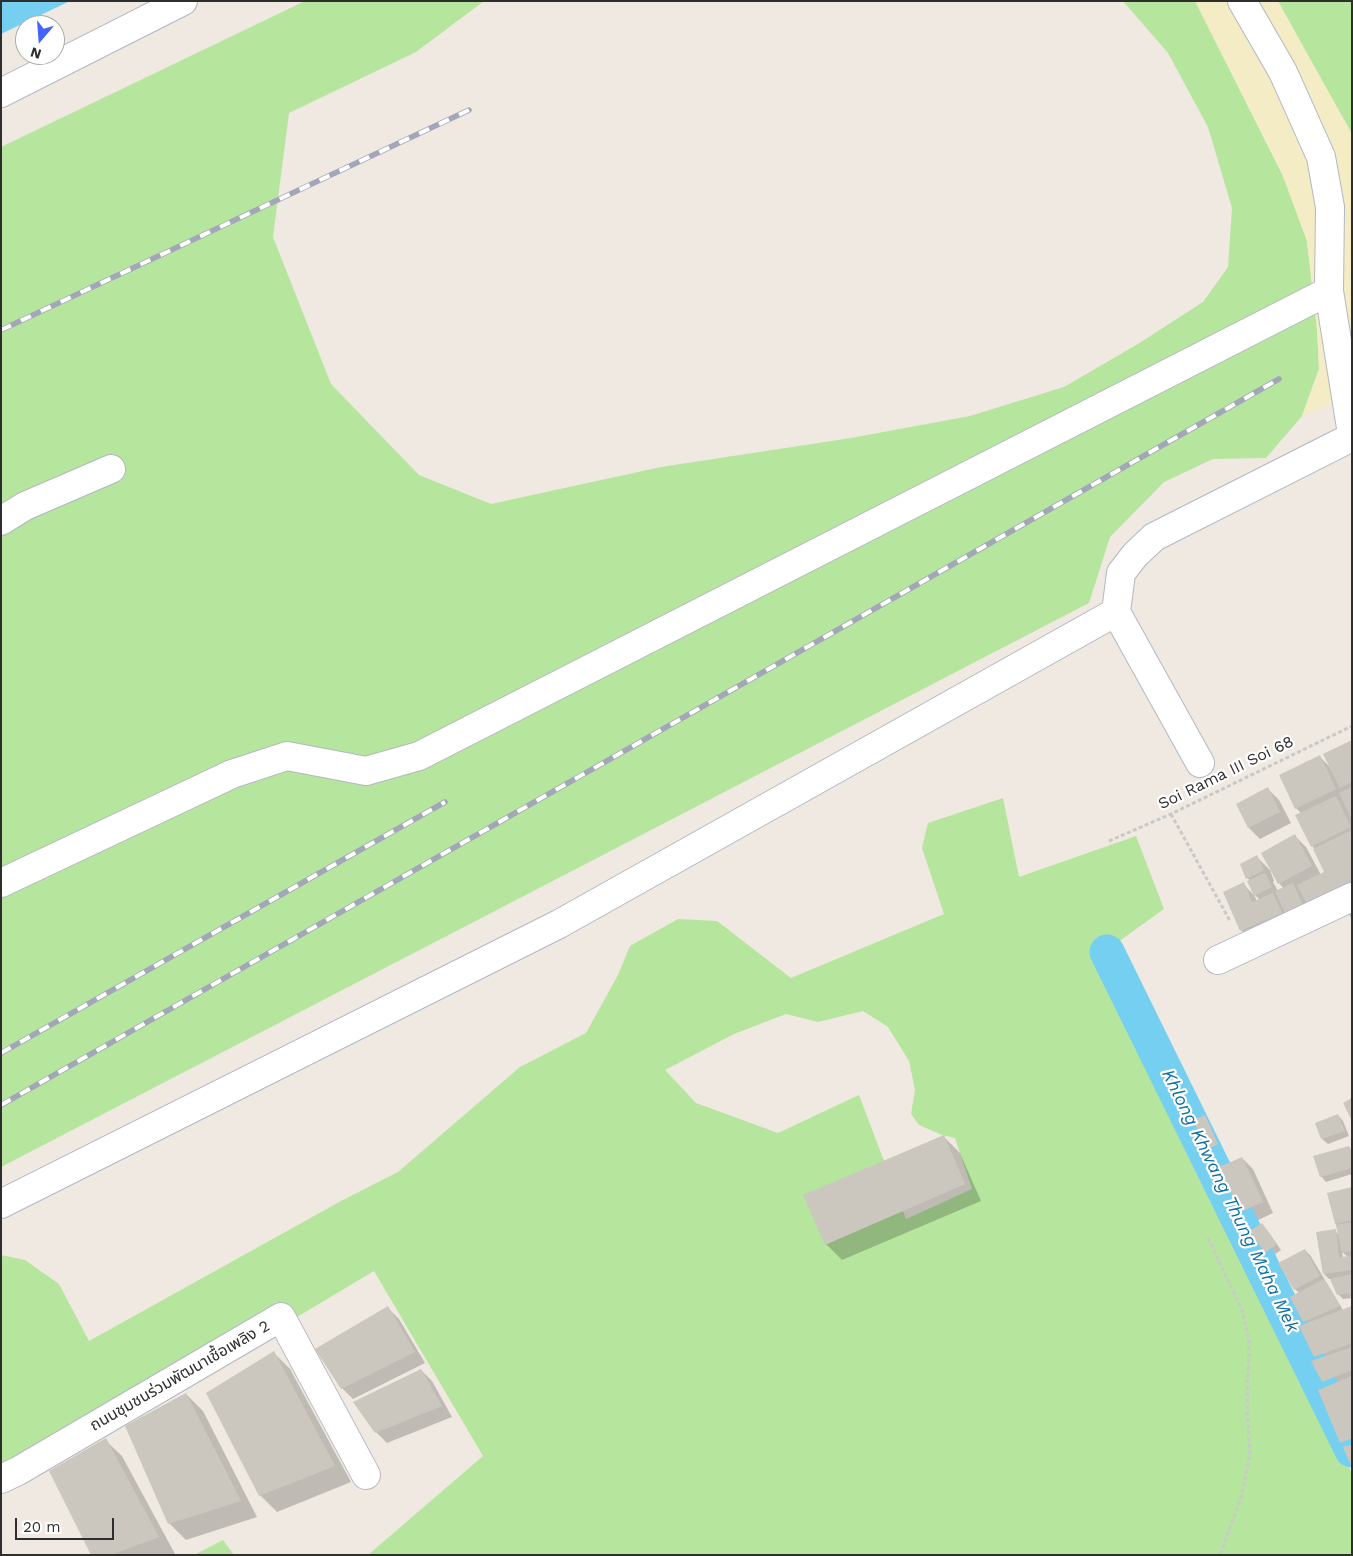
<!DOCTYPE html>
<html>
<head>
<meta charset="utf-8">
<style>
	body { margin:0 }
	#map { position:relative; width:1353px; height:1556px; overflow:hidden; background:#efe9e1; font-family:"Work Sans",sans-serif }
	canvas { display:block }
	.frame { position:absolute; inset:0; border:2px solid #2e2e2e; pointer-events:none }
	.north { position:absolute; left:15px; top:15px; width:50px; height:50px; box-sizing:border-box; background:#fff; border:1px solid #ababab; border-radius:50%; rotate:198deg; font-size:14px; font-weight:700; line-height:20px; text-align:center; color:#2e2e2e }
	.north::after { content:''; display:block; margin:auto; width:18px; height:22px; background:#4264fb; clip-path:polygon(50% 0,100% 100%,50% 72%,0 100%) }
	.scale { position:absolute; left:15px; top:1518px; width:99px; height:22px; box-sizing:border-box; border:2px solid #2e2e2e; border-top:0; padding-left:6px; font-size:15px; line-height:18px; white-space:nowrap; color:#2e2e2e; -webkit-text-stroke:4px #fff; paint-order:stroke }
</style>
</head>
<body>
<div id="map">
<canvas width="1353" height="1556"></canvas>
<div class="frame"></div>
<div class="north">N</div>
<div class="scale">20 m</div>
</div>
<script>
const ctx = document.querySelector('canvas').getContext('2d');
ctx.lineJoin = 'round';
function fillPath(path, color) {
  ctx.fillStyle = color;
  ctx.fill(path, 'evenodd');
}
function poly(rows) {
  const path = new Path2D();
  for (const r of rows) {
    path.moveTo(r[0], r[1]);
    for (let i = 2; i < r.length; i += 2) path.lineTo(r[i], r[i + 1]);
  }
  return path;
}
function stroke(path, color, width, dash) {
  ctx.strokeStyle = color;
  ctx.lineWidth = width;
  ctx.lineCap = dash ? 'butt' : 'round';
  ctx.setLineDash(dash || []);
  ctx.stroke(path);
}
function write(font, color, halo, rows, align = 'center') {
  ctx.font = font + ' "Work Sans","Noto Sans Thai",sans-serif';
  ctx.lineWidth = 4.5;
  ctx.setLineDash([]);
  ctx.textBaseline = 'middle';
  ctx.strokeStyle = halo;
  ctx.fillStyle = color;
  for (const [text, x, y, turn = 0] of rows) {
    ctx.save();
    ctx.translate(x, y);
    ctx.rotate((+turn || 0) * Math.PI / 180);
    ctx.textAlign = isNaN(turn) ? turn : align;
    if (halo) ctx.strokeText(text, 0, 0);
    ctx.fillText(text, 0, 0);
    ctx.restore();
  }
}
fillPath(poly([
	[305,1,484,1,416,52,289,113,273,237,331,384,419,475,491,504,661,467,851,438,970,416,1064,387,1138,344,1203,302,1228,267,1232,208,1208,127,1168,53,1123,1,1195,1,1283,176,1307,241,1317,329,1319,369,1302,416,1266,458,1213,459,1164,482,1110,537,1089,603,1,1167,1,147],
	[1278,1,1352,1,1352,134,1282,11],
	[1003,798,1019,877,1136,836,1164,909,1097,957,1178,1113,1352,1474,1352,1555,368,1555,483,1456,374,1271,292,1320,277,1302,1,1465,1,1255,25,1260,59,1284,89,1341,341,1201,398,1172,520,1067,586,1033,618,975,630,946,678,919,717,921,791,978,944,914,922,848,928,823],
	[863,1011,888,1027,909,1061,915,1090,911,1114,919,1125,942,1135,955,1138,972,1189,906,1219,859,1095,778,1133,696,1103,665,1070,734,1034,786,1014,818,1022],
	[223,1540,234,1555,194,1555]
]), '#b6e59e');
fillPath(poly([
	[1195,1,1278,1,1352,134,1352,396,1302,416,1319,369,1317,329,1307,241,1283,176]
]), '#f3ecc5');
fillPath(poly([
	[1,1,70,1,1,34]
]), '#75cff0');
fillPath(poly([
	[1352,741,1352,920,1347,910,1252,941,1241,930,1243,884,1254,895,1257,901,1260,900,1255,895,1251,881,1247,878,1257,857,1270,870,1274,881,1273,882,1278,891,1284,889,1279,883,1295,836,1306,847,1321,875,1325,872,1315,849,1312,846,1302,814,1296,808,1320,757,1331,768],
	[1268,789,1279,800,1291,823,1260,839,1249,828,1238,804],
	[1338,1115,1343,1121,1349,1136,1328,1144,1322,1139,1316,1124],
	[1204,1116,1209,1121,1223,1150,1213,1153,1208,1148],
	[944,1137,960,1153,981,1201,842,1260,826,1244],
	[1349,1147,1352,1150,1352,1174,1326,1182,1321,1176],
	[1242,1158,1253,1169,1273,1213,1252,1223,1241,1212,1221,1167],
	[1352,1188,1352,1298,1343,1299,1338,1294,1331,1279,1329,1279,1324,1274,1335,1231,1339,1235,1328,1194],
	[1342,1252,1348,1257,1343,1258],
	[1267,1230,1281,1250,1271,1257,1266,1252],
	[1305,1250,1310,1255,1343,1310,1352,1307,1352,1465,1346,1447,1341,1442,1329,1387,1323,1382,1313,1362,1318,1360,1315,1356,1307,1324,1304,1321,1299,1293,1295,1289],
	[388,1308,399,1319,425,1363,353,1399,342,1388],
	[274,1353,290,1369,351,1482,277,1512,260,1495],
	[421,1370,432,1381,452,1417,387,1443,376,1432],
	[186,1394,203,1411,257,1517,186,1540,169,1523],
	[105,1440,122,1456,175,1554,92,1555]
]), '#0003');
stroke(poly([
	[1107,952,1352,1450]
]), '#75cff0', 35);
fillPath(poly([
	[1352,740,1352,782,1340,788,1323,754],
	[1320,755,1336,789,1295,809,1279,775],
	[1268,787,1280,812,1248,828,1236,804],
	[1352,787,1352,820,1339,793],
	[1336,796,1351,827,1311,847,1295,815],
	[1352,830,1352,892,1311,912,1297,885,1324,872,1313,849],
	[1295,834,1312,866,1278,884,1261,853],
	[1257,855,1264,870,1246,879,1240,864],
	[1265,873,1272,887,1254,896,1247,881],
	[1244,882,1252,902,1273,893,1282,913,1240,931,1223,892],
	[1293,883,1307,915,1290,923,1275,891],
	[1352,1098,1352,1121,1343,1103],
	[1338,1114,1345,1131,1321,1139,1315,1123],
	[1205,1115,1218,1144,1207,1149,1193,1120],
	[944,1135,965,1184,825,1245,803,1195],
	[1349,1146,1352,1153,1352,1168,1320,1177,1313,1156],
	[1242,1157,1263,1202,1240,1212,1219,1167],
	[1352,1187,1352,1220,1335,1224,1327,1193],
	[1352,1222,1352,1251,1342,1253,1336,1225],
	[1262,1223,1277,1244,1265,1253,1250,1231],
	[1336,1229,1339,1257,1352,1256,1352,1270,1323,1274,1316,1232],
	[1305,1249,1320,1276,1294,1290,1278,1263],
	[1352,1274,1352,1301,1348,1293,1337,1295,1330,1279],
	[1324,1279,1340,1306,1303,1322,1290,1297],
	[388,1306,415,1352,341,1389,315,1349],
	[1352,1306,1352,1343,1314,1357,1299,1326],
	[1352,1347,1352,1370,1322,1382,1311,1361],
	[274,1351,335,1466,259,1496,206,1393],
	[421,1369,442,1406,375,1433,353,1402],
	[1352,1376,1352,1438,1340,1443,1318,1390],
	[186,1393,241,1501,168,1524,125,1426],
	[106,1438,159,1537,111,1555,91,1555,49,1471],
	[1352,1444,1352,1468,1343,1447]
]), '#cbc7bf');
const minor = poly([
	[1242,1,1283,72,1321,157,1330,207,1329,291,1352,434],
	[1,93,183,1],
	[1,521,25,506,111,469],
	[1116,612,1121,573,1135,555,1154,537,1352,437],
	[1,883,232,774,287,756,366,771,419,756,1329,291],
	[1218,960,1352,897],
	[1,1204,559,924,1116,612,1200,763],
	[1,1479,18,1471,281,1317,366,1475]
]);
stroke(minor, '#b4b7c1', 30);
stroke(poly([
	[1171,814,1230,921],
	[1109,841,1171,814,1352,726],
	[1208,1238,1242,1310,1249,1340,1247,1412,1250,1454,1242,1495,1220,1555]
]), '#c9c9c9', 3, [4, 2.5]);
stroke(minor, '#fff', 28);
const rail = poly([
	[1,330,469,110],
	[1,1053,445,802],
	[1,1105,1279,379]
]);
stroke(rail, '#a3a6b8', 5.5);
stroke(rail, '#fff', 4, [11]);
write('16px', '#2e2e2e', '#fff', [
	["Soi Rama III Soi 68",1226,773,-26],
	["ถนนชุมชนร่วมพัฒนาเชื้อเพลิง 2",180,1376,-30]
]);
write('italic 18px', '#0d6fa3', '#fff', [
	["Khlong Khwang Thung Maha Mek",1230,1201,64]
]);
</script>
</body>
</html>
